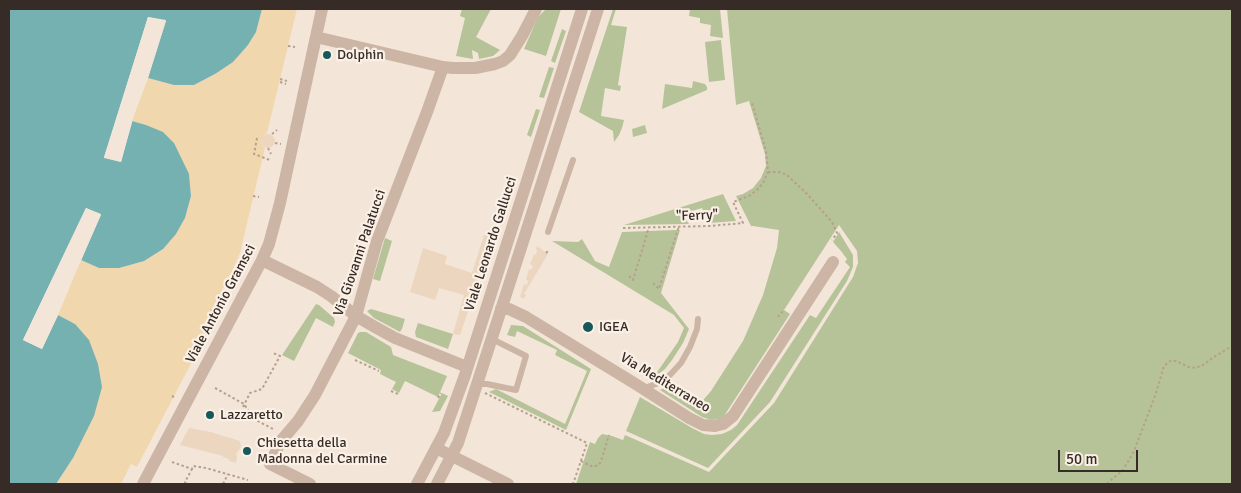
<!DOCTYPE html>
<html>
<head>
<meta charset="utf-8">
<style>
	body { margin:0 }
	#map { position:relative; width:1241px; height:493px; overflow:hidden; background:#f3e6d9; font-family:Signika,sans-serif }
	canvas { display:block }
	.frame { position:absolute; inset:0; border:10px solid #362b26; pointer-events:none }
	.scale { position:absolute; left:1058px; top:450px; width:80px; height:22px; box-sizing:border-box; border:2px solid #362b26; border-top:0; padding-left:6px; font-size:15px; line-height:18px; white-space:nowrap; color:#362b26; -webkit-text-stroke:4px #faf0e5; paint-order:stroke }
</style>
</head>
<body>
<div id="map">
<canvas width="1241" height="493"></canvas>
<div class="frame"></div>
<div class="scale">50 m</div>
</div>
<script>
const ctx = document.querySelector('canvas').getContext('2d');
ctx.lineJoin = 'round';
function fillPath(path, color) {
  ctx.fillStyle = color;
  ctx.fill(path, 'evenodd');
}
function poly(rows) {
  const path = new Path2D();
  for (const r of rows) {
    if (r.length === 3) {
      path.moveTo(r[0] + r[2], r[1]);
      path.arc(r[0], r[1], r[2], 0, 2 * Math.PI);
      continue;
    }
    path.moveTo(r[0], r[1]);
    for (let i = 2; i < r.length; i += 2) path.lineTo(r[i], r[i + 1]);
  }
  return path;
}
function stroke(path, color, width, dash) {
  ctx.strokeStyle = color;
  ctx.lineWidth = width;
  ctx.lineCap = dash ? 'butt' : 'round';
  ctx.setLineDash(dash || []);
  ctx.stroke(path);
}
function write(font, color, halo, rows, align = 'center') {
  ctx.font = font + ' Signika,sans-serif';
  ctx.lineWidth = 4.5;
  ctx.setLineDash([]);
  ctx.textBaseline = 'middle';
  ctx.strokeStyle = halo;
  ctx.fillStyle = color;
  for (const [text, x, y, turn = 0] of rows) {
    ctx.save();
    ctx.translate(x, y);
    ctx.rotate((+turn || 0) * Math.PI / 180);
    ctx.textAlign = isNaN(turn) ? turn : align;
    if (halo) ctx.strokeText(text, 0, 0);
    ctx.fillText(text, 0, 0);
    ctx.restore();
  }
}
fillPath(poly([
	[462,9,491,9,476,37,500,50,493,56,479,59,478,53,472,50,473,59,456,56,465,18,460,16],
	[546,9,561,9,546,56,524,49,538,17],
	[613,9,616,9,611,25,627,27,618,85,621,86,620,91,605,88,601,116,624,120,622,128,619,135,614,142,613,131,579,112],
	[690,9,720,9,723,38,710,36,711,25,700,23,700,18,689,16],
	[727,9,1232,9,1232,484,576,484,590,442,595,444,598,438,602,434,612,436,623,440,625,435,709,472,774,403,853,277,858,263,857,251,839,225,784,310,790,314,724,416,720,419,711,420,702,417,660,390,666,387,686,403,690,399,698,406,711,391,743,341,763,295,777,248,779,230,753,226,751,226,736,196,743,194,753,188,761,178,766,166,765,154,749,101,736,105],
	[562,29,566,31,555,63,551,61],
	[721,40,725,80,709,82,705,42],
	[549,67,554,68,544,98,539,97],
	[693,81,705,84,707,87,707,90,662,109,665,84,692,88],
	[536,109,540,110,531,137,527,135],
	[645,125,647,133,633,137,632,129],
	[723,194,736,221,709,223,702,208,682,214,689,224,624,225],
	[675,230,680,230,661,293,689,329,683,343,672,360,665,369,653,378,678,342,684,328,674,315,552,241,578,242,582,239,595,261,609,267,622,232],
	[839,232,853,255,853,267,847,281,770,402,708,468,626,431,640,397,692,428,704,434,712,435,722,434,731,430,737,425,810,315,816,318,850,267,845,262,847,259,841,251,833,242],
	[385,238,392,241,380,281,373,279],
	[316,304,319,305,334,318,335,322,333,327,316,318,294,361,282,355],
	[371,309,405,319,402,329,400,332,374,318,367,311],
	[418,323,453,334,448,349,416,337,415,332],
	[511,325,523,326,591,369,566,430,489,392,496,389,565,424,587,371,555,355,557,350,517,331,515,337,507,335],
	[360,332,366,332,391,347,393,355,447,376,438,397,405,381,399,393,392,389,396,382,380,374,381,370,348,353,358,333],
	[442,393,448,396,440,411,432,412]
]), '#b6c398');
fillPath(poly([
	[262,9,297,9,267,133,264,135,261,140,262,145,265,148,240,253,234,267,203,326,209,329,137,467,131,464,121,484,56,484,73,458,75,324,58,315,81,260,99,268,176,234,185,218,191,196,189,174,146,125,132,121,148,78,174,85,194,85,215,74,232,62,248,45,256,32]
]), '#f1d7ad');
fillPath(poly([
	[268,141,7],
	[484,235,492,236,478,282,460,335,453,334,464,295,439,288,435,300,410,292,423,248,447,256,445,264,472,273],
	[537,246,548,254,524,294,526,295,524,299,520,297,524,284,527,285,528,281,526,279,529,269,531,270,533,266,530,264,534,254,536,255,537,250,536,249],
	[189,428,211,432,240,441,241,447,236,454,237,457,236,463,229,461,229,459,223,457,223,456,180,445]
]), '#ecd6bf');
fillPath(poly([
	[9,9,262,9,256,32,248,45,233,62,215,74,194,85,174,85,148,78,166,21,148,17,104,157,121,162,132,121,146,125,163,132,174,143,189,174,191,196,185,218,176,234,163,249,144,261,119,268,99,268,81,260,101,215,86,208,23,340,42,349,58,315,75,324,89,340,98,364,102,387,94,416,73,458,56,484,9,484]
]), '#76b1b2');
fillPath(poly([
	[148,17,166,20,147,81,145,78,163,22,150,20,107,156,119,159,130,121,133,119,121,162,104,158],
	[86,208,101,214,80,263,78,259,97,216,87,211,27,339,41,346,56,314,59,313,42,349,23,340]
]), '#f3e6d9');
stroke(poly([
	[288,46,295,47],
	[280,79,287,81],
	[280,82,286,84],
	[272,134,277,130],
	[257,138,254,154,270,160],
	[275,143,281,144],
	[268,148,271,154],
	[768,172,779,172,787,175,807,194,832,222,837,233,832,240],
	[253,196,259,197],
	[623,228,710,226,743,223,733,202,749,196,757,190,763,183,768,172,766,151,752,103],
	[546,253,548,251],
	[629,276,633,280,649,227],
	[653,283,659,289,679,226],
	[211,310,217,313],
	[778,317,782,312,784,314,784,315],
	[355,360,379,371],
	[215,388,244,404,254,419,273,429],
	[391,391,398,394],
	[485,393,587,443,573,484],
	[172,396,174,397],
	[438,398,441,393],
	[243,407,250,393,262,389,280,356,273,353],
	[581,461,591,466,595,466,599,465,601,461,609,435],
	[172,462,192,469,193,466,206,468,248,480],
	[186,484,185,482,192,469],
	[223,484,228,474],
	[1107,484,1111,480,1123,470,1134,451,1155,396,1164,366,1170,361,1176,361,1189,367,1195,368,1203,365,1214,357,1232,346]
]), '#b79f8e', 2, [2.5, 2.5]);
stroke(poly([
	[548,232,573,160],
	[477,384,487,384,516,390,526,356,492,339],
	[644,388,659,383,669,376,681,363,690,347,697,329,698,319]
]), '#ccb5a4', 6);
stroke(poly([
	[316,37,443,67,453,68,475,68,495,64,503,61,510,55,522,36,536,9],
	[262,260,317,287,331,296,356,316,375,327,395,338,467,367],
	[501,309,509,309,526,317,634,383,689,418,703,425,715,426,723,424,733,416,833,262],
	[436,448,508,484],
	[143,484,262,260,269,244,280,203,322,9],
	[310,484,270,464,281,441,298,421,315,395,356,316,377,241,427,112,443,67]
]), '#ccb5a4', 12);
stroke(poly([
	[417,484,444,433,465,375,582,9],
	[437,484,458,443,598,9]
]), '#ccb5a4', 12);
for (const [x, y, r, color] of [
	[327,55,5,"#19585a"],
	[588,327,6,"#19585a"],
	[210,415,5,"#19585a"],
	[247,451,5,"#19585a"]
]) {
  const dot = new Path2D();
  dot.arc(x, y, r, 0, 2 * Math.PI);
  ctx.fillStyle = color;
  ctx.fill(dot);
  stroke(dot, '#faf0e5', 2);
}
write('14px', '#362b26', '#faf0e5', [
	["Dolphin",337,55],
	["IGEA",599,327],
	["Lazzaretto",220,415],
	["Chiesetta della",257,443],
	["Madonna del Carmine",257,459]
], 'left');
write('14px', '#362b26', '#faf0e5', [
	["\"Ferry\"",697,216,-2],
	["Viale Leonardo Gallucci",491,244,-72],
	["Via Giovanni Palatucci",360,253,-71],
	["Viale Antonio Gramsci",221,304,-62],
	["Via Mediterraneo",665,383,31]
]);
</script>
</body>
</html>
